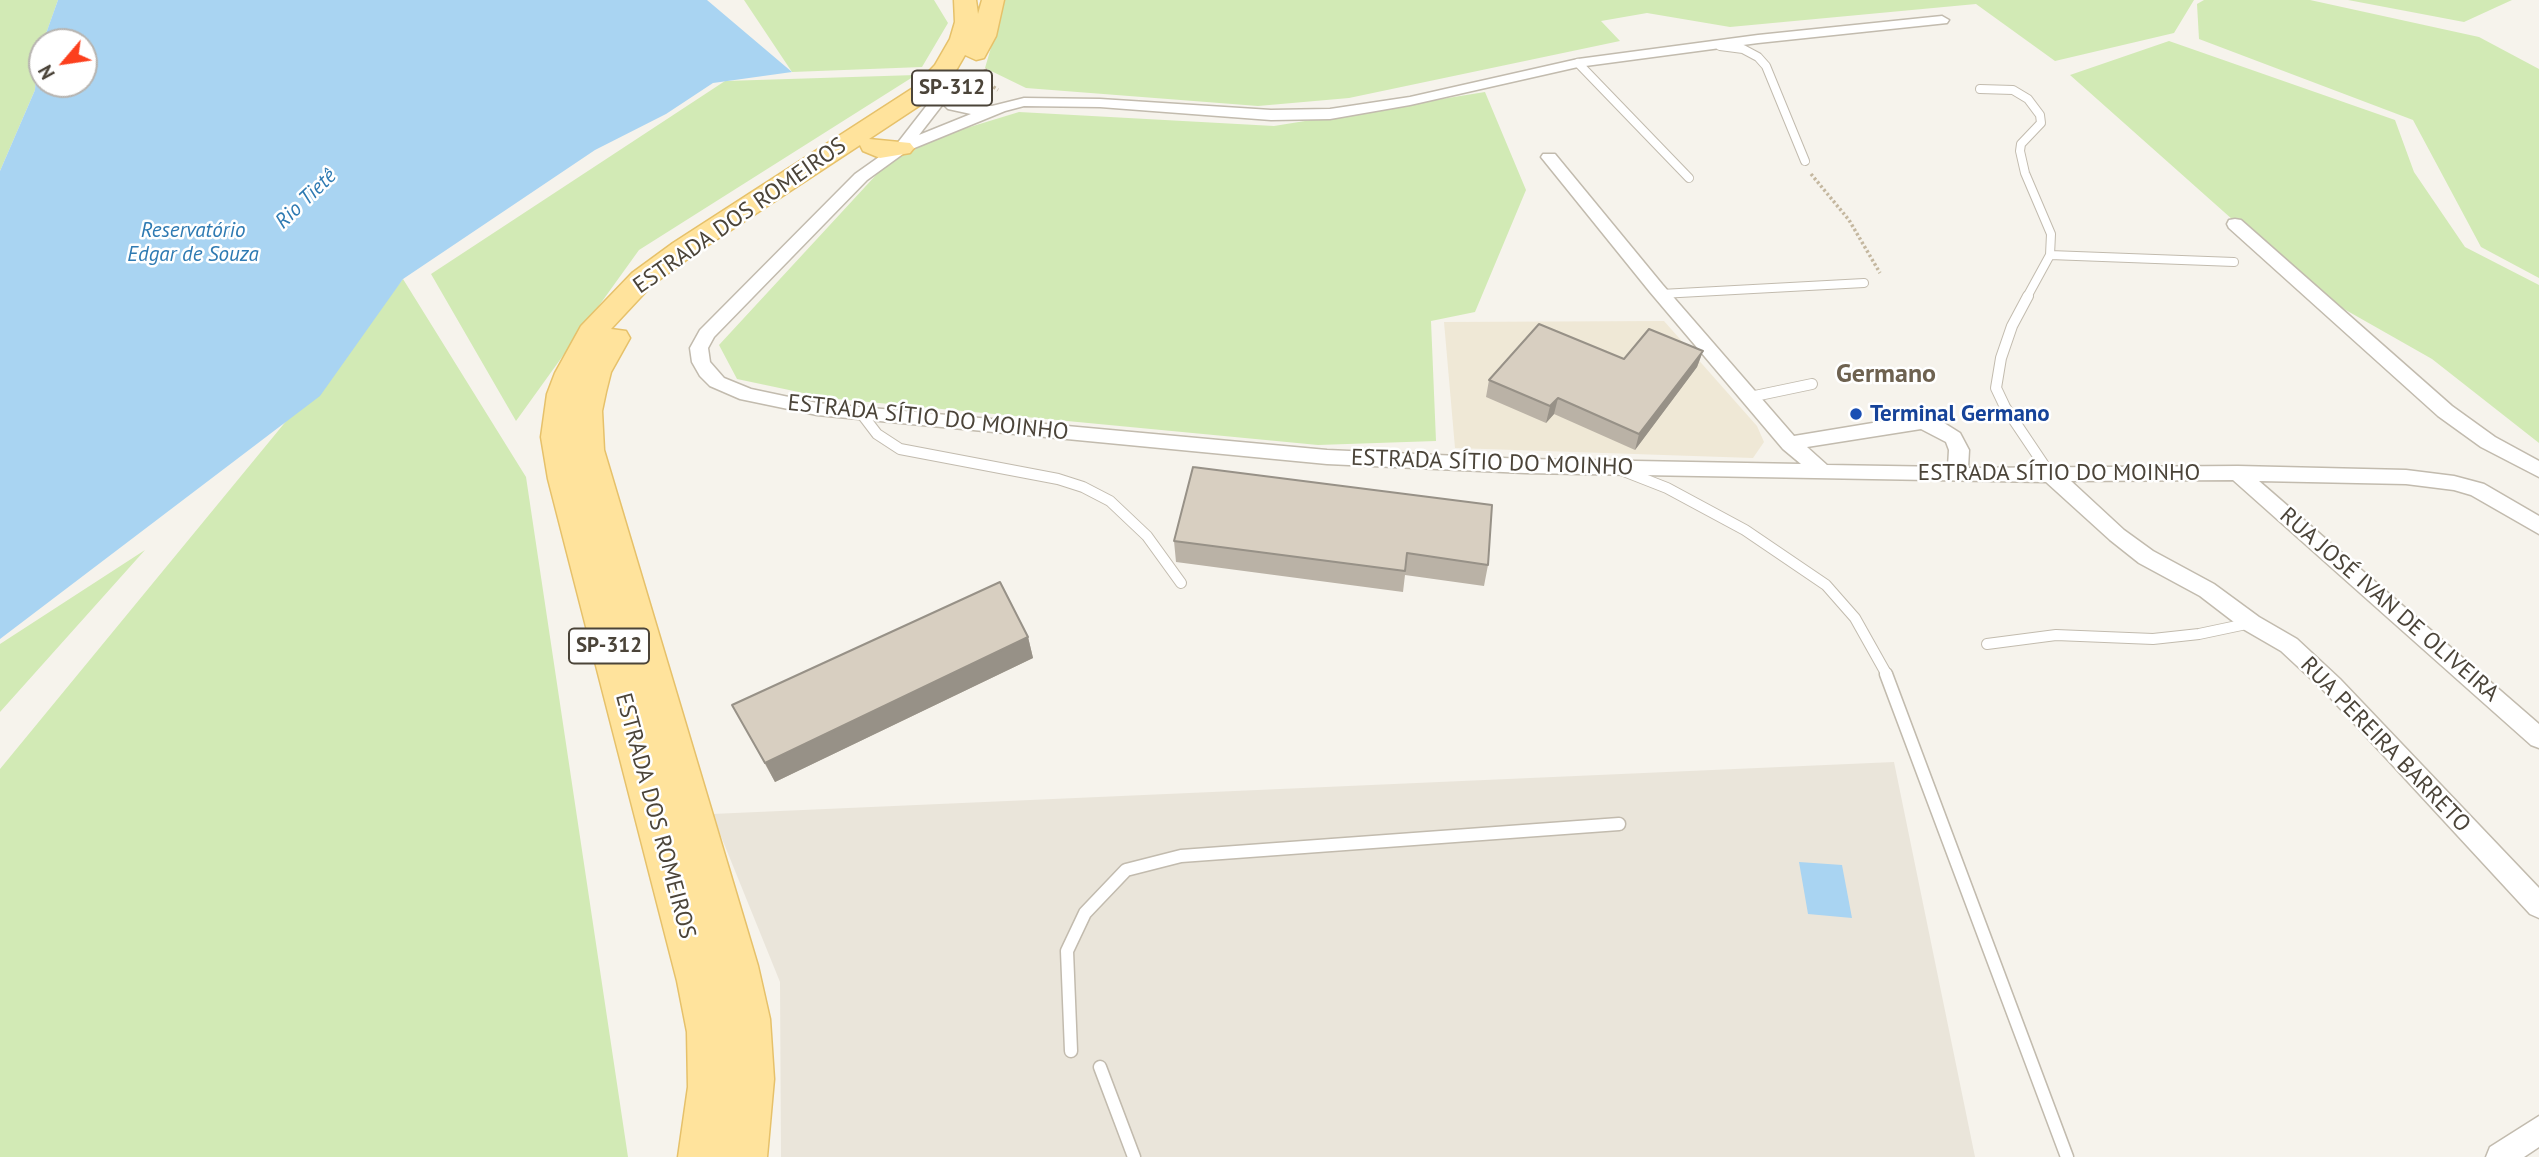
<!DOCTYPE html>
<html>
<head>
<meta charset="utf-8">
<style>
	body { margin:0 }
	#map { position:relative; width:2539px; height:1157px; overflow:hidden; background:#f6f3ec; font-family:"PT Sans",sans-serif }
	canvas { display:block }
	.north { position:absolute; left:28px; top:28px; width:70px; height:70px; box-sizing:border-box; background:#fff; border:2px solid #b7b4b0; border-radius:50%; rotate:241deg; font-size:19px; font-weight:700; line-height:28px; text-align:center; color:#4b4439 }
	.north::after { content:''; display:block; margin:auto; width:24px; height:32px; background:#fc3f1d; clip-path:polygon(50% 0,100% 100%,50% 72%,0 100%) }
</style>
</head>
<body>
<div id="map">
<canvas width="2539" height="1157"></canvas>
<div class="north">N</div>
</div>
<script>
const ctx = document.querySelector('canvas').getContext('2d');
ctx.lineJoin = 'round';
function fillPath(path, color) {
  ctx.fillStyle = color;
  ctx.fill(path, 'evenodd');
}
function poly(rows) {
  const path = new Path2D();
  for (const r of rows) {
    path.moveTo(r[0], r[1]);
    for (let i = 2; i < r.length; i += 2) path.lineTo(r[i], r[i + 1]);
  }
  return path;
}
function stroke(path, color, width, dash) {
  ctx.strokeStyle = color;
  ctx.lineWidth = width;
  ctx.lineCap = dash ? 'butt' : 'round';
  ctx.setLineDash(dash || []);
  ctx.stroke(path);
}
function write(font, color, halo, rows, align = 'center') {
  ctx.font = font + ' "PT Sans",sans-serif';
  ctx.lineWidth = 5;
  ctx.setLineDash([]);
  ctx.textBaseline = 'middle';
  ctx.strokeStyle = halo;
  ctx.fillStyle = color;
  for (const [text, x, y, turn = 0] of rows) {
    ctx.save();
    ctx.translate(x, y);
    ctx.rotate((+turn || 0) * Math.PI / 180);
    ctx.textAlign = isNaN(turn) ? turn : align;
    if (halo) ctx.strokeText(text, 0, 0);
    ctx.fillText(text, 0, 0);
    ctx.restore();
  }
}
fillPath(poly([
	[1894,762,1975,1157,781,1157,780,982,712,814]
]), '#eae5da');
fillPath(poly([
	[1664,321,1757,426,1764,442,1753,458,1455,448,1444,322]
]), '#efe8d6');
fillPath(poly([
	[0,0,58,0,37,59,35,90,0,171],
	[744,0,934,0,948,23,922,67,792,72],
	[1005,0,2194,0,2174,33,2055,61,1976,4,1730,27,1647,13,1601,21,1620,41,1349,98,1258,106,1026,88,985,68],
	[2204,0,2310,0,2479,37,2539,69,2539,278,2481,247,2413,120,2199,39,2197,4],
	[2348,0,2512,0,2464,22],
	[2169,41,2395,120,2414,172,2465,247,2539,285,2539,443,2432,359,2314,292,2070,75],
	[916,75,639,250,516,421,431,274,725,81],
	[1485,92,1526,190,1475,312,1431,321,1436,441,1318,445,827,398,737,379,719,345,901,148,1019,112,1274,126],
	[403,279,526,477,628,1157,0,1157,0,769],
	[145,550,0,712,0,644]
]), '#d2eab5');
fillPath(poly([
	[58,0,707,0,792,72,713,83,666,114,595,150,403,279,320,396,0,639,0,171,35,90,37,59,42,44,42,84,84,84,84,42,43,42],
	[1799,862,1842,865,1852,918,1808,914]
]), '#a9d4f2');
const serviceFar2 = poly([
	[1720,46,1743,49,1758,57,1766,66,1805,161],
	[1578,63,1689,178],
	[1980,89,2013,90,2028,99,2040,115,2041,123,2021,144,2020,151,2025,173,2051,234,2050,255,2027,297],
	[2050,255,2234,262],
	[1661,294,1864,283]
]);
const serviceFar1 = poly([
	[2028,296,2012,326,2001,358,1996,388,2005,407,2050,474],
	[1750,397,1812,384],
	[861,413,877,434,900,449,1058,479,1083,487,1110,501,1147,536,1181,583],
	[1621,470,1667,488,1745,530,1826,585,1855,618,1887,675],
	[1987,644,2056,635,2153,639,2199,634,2251,623]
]);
const service = poly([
	[1886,674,2067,1157],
	[1071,1051,1067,951,1085,913,1126,870,1181,856,1619,824],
	[1100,1067,1134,1157]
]);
const minor = poly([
	[1942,16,1949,20,1947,23,1758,43,1578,67,1410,105,1330,119,1271,120,1100,107,1024,106,1005,111,907,151,867,180,714,337,708,348,710,362,724,378,751,389,817,403,1327,450,1525,459,1801,464,1783,449,1650,292,1541,157,1543,154,1555,154,1662,284,1794,436,1921,415,1941,421,1960,433,1969,450,1968,468,2238,466,2406,470,2454,476,2484,484,2539,516,2539,534,2471,495,2454,490,2406,484,2259,481,2539,724,2539,748,2531,745,2233,480,2071,481,2124,530,2153,551,2214,584,2259,617,2297,639,2340,679,2539,888,2539,918,2530,914,2324,691,2281,651,2243,629,2200,596,2139,563,2110,540,2046,482,1525,473,1327,464,817,415,740,399,710,386,700,376,692,362,690,348,700,330,855,174,896,145,931,100,940,100,942,90,952,90,958,103,965,105,992,106,1024,98,1100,99,1271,110,1330,109,1410,97,1578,59,1758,35,1942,16],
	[943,104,948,109,971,114,919,135,943,104],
	[1921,429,1946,442,1949,450,1948,467,1827,465,1807,447,1921,429],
	[2235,219,2241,220,2452,406,2495,437,2539,461,2539,477,2481,447,2438,416,2229,228,2227,224,2229,220,2235,219],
	[2539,1116,2539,1147,2524,1157,2486,1157,2490,1147,2539,1116]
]);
const primary = poly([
	[954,0,976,0,978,14,982,0,1004,0,996,36,984,58,976,60,965,55,954,74,931,98,869,139,910,143,914,148,910,153,880,158,863,151,860,145,693,255,652,285,611,329,626,331,630,338,611,372,606,392,602,411,604,450,758,966,770,1019,774,1079,767,1157,678,1157,688,1087,687,1032,677,981,548,479,541,437,547,394,555,373,581,326,632,273,673,243,913,88,935,65,950,39,955,22,954,0]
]);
stroke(serviceFar2, '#c2bbae', 10);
stroke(serviceFar1, '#c2bbae', 12);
stroke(service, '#c2bbae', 15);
stroke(minor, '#c2bbae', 3);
stroke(primary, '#e6c16a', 3);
stroke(poly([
	[985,69,992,86,998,90],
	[1811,174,1849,220,1880,273]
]), '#c4b79f', 3.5, [2.5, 2.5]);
stroke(serviceFar2, '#fff', 8);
stroke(serviceFar1, '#fff', 10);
stroke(service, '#fff', 12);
fillPath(minor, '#fff');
fillPath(primary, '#ffe39c');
fillPath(poly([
	[1703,351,1697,367,1635,450,1554,414,1546,423,1486,397,1489,380,1624,359],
	[1193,467,1488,565,1484,586,1405,575,1403,592,1176,562,1174,541],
	[1028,637,1033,658,775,782,732,705]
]), '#bab2a6');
fillPath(poly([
	[1703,351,1697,367,1635,450,1639,434],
	[1558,398,1554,414,1546,423,1550,406],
	[1028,637,1033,658,775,782,765,763]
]), '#979187');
const building = poly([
	[1539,324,1624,359,1649,329,1703,351,1639,434,1558,398,1550,406,1489,380,1539,324],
	[1193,467,1492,505,1488,565,1407,553,1405,571,1174,541,1193,467],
	[1000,582,1028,637,765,763,732,705,1000,582]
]);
fillPath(building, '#d8cfc1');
stroke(building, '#979187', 2);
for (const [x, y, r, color] of [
	[1856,414,7,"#1a4fb4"]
]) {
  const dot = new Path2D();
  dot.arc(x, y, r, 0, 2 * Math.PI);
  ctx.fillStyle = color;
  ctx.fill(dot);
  stroke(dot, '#fff', 2.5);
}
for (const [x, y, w] of [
	[952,88,80],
	[609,646,80]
]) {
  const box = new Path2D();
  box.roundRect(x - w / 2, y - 17.5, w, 35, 5);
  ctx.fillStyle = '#fff';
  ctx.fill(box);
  stroke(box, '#4b4439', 2);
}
write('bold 21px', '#4b4439', null, [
	["SP-312",952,88],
	["SP-312",609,646]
]);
write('italic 21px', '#2e7ab2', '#fff', [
	["Rio Tietê",306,199,-44],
	["Reservatório",193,231],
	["Edgar de Souza",193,255]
]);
write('23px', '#4b4439', '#fff', [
	["ESTRADA DOS ROMEIROS",740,216,-35],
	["ESTRADA SÍTIO DO MOINHO",928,418,6],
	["ESTRADA SÍTIO DO MOINHO",1492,463,2],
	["ESTRADA SÍTIO DO MOINHO",2059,473],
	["RUA JOSÉ IVAN DE OLIVEIRA",2389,605,41],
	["RUA PEREIRA BARRETO",2385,745,46],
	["ESTRADA DOS ROMEIROS",655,816,75]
]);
write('bold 23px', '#164399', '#fff', [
	["Terminal Germano",1870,414]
], 'left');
write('bold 26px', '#6e6250', '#fff', [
	["Germano",1886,375]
]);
</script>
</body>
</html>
